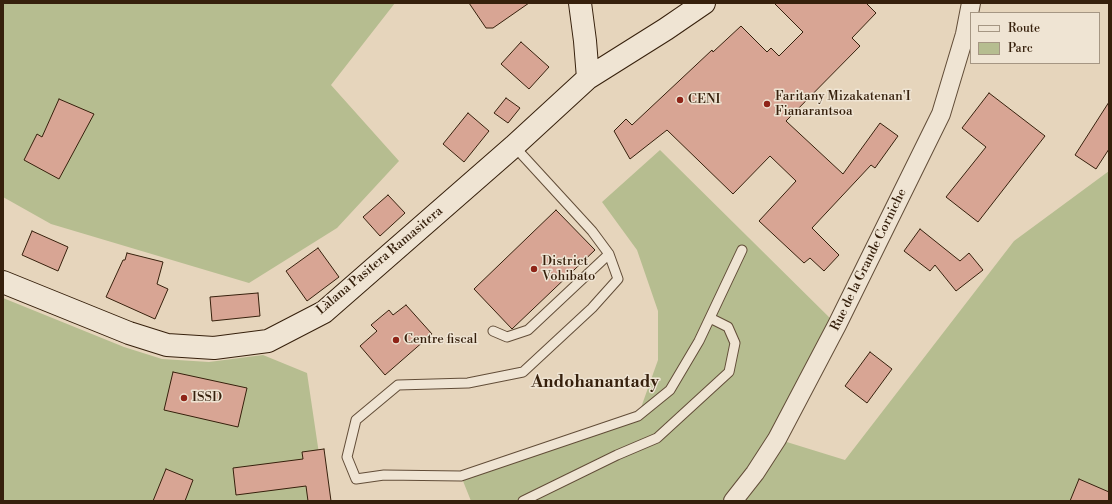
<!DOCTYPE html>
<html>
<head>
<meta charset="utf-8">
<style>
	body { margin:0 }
	#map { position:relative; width:1112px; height:504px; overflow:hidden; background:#e6d5bc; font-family:"Libre Bodoni",serif }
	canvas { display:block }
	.frame { position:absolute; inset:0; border:4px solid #36200c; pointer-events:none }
	.legend { position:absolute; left:970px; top:12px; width:130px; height:52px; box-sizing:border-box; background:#efe4d3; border:1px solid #a59683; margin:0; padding:5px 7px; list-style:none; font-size:12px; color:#36200c }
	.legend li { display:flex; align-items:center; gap:8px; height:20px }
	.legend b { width:20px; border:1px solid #a59683 }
</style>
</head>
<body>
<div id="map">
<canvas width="1112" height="504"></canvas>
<div class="frame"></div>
<ul class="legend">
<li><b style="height:5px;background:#efe4d3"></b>Route</li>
<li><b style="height:11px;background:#b6bd90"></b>Parc</li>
</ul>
</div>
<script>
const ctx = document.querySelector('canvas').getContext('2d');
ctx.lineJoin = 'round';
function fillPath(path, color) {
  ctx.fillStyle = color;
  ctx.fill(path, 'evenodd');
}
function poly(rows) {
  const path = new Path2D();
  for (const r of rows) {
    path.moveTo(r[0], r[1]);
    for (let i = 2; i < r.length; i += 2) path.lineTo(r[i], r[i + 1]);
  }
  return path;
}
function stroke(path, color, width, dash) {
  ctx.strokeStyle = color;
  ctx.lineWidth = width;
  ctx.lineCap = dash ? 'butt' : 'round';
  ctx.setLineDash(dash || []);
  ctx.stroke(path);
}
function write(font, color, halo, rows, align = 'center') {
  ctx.font = font + ' "Libre Bodoni",serif';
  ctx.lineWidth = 3;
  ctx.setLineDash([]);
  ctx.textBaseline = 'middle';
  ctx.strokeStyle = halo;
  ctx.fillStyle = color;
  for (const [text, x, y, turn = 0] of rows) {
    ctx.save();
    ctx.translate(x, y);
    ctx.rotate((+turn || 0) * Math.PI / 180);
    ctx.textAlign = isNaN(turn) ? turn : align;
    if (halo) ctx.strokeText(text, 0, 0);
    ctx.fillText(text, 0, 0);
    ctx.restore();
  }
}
fillPath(poly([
	[3,3,395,3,331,85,399,161,337,228,249,283,51,224,3,197],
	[660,150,837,325,777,439,845,460,1014,241,1109,171,1109,501,471,501,461,476,638,416,658,360,658,311,637,250,602,202],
	[3,298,124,347,162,359,209,362,263,355,307,373,326,501,3,501]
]), '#b6bd90');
const building = poly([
	[469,3,529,3,493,28,486,28,469,3],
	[774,3,866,3,876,13,852,38,860,46,786,121,843,174,880,123,898,136,875,168,871,165,812,228,839,255,824,271,810,258,804,263,759,221,796,181,770,156,733,194,667,130,630,159,614,131,626,119,632,125,712,50,713,52,741,26,767,52,771,48,779,56,803,32,774,3],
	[521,42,549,67,529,89,501,64,521,42],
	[989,93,1045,136,978,222,946,197,986,147,962,128,989,93],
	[506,98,520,108,508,123,494,113,506,98],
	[59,99,94,114,59,179,24,160,37,134,42,137,59,99],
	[1109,102,1109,149,1096,169,1075,155,1109,102],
	[468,113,489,131,464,162,443,144,468,113],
	[388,195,405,213,380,236,363,217,388,195],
	[556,210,595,250,512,329,474,289,556,210],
	[920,229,960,261,969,253,983,270,956,291,935,265,930,271,904,251,920,229],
	[32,231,68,247,58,271,22,255,32,231],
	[318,248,339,277,307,301,286,271,318,248],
	[127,253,163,262,157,284,168,289,155,319,106,297,123,260,125,260,127,253],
	[258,293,260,316,212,321,210,297,258,293],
	[406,305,432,334,385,375,360,346,377,331,371,325,389,310,393,315,406,305],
	[870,352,892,369,867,403,845,386,870,352],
	[173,372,247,388,238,427,164,410,173,372],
	[324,449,331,501,308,501,306,486,236,495,233,468,303,459,302,452,324,449],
	[166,469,193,480,185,501,153,501,166,469],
	[1079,479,1109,492,1109,501,1070,501,1079,479]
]);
fillPath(building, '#d8a594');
stroke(building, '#36200c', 1);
const lane = poly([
	[514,146,592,231,609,254,618,279,592,308,523,372,468,383,398,385,356,420,347,457,356,479,384,475,461,476,638,416,670,390,699,341,742,250],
	[493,331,507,337,528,330,609,254],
	[523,501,617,455,657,438,729,372,735,343,728,327,710,318]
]);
const street = poly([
	[733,501,755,473,777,439,837,325,941,114,965,34,971,3]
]);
const secondary = poly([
	[580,3,585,41,588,78],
	[3,282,129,333,167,345,214,348,268,341,324,312,514,146,588,78,666,29,704,3]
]);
stroke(lane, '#624d38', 11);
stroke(street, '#624d38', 20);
stroke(secondary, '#36200c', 24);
stroke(lane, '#efe4d3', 9);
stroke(street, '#efe4d3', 18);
stroke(secondary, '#efe4d3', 22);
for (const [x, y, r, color] of [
	[680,100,4,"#8f2418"],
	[767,104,4,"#8f2418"],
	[534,269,4,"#8f2418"],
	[396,340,4,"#8f2418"],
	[184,398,4,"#8f2418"]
]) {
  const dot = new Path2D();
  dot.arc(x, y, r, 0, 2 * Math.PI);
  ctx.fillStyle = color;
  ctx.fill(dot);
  stroke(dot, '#efe4d3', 1.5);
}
write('13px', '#36200c', '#efe4d3', [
	["Faritany Mizakatenan'I",775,97],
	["Fianarantsoa",775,112],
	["CENI",688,100],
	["District",542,262],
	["Vohibato",542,277],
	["Centre fiscal",404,340],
	["ISSD",192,398]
], 'left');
write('13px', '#36200c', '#efe4d3', [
	["Rue de la Grande Corniche",869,260,-64],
	["Làlana Pasitera Ramasitera",380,261,-40]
]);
write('bold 17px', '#36200c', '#efe4d3', [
	["Andohanantady",595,383]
]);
</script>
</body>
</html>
